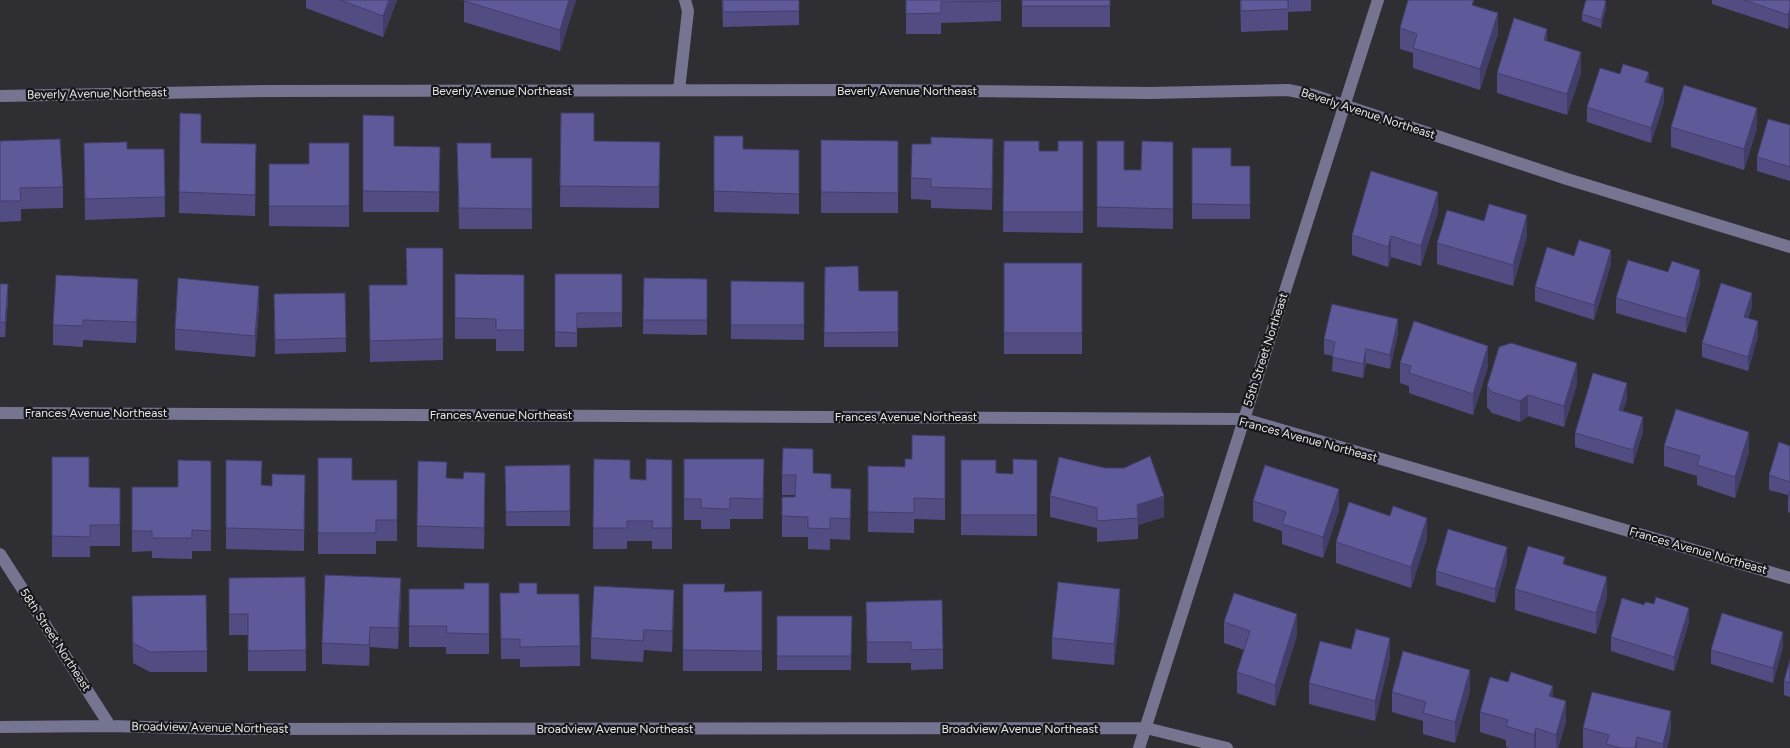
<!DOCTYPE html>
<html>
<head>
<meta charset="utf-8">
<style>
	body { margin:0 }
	canvas { display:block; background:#2e2e33 }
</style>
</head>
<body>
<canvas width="1790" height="748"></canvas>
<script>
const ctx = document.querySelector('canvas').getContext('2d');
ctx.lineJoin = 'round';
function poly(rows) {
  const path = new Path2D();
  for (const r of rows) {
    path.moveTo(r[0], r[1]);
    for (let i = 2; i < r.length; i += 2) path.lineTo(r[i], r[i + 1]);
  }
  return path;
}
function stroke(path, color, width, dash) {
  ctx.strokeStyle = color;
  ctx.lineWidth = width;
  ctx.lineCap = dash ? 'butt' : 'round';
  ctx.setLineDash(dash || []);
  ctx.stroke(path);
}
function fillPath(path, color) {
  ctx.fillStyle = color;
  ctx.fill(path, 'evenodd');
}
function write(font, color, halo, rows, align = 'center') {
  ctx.font = font + ' Figtree,sans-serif';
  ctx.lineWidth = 4.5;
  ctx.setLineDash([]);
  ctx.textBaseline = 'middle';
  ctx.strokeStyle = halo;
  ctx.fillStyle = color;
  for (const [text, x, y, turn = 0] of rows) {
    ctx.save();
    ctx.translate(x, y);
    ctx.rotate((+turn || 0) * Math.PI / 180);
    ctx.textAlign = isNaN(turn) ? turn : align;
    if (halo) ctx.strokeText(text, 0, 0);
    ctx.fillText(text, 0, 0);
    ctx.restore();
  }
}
stroke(poly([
	[679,90,688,11,685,0],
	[0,96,264,91,877,90,1150,93,1288,90,1313,95,1567,179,1790,247],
	[0,413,1244,419,1790,578],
	[0,554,110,726],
	[0,727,110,726,221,729,1146,728,1227,748],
	[1139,748,1378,0]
]), '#757592', 12);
fillPath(poly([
	[306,0,397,0,383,37,306,8],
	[576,0,560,51,464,22,464,1],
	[722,0,799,0,799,25,723,27],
	[906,0,1001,0,1001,21,941,23,941,34,906,34],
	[1022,0,1110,0,1110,27,1022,27],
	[1240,0,1311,0,1311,11,1288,12,1288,30,1241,32],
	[1712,0,1790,0,1790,24,1788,29,1712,4],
	[1474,5,1498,33,1480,90,1413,68,1413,53,1400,49,1400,28],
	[1606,8,1601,28,1582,21,1582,14],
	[1497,73,1581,73,1567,115,1497,93],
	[1649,83,1664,102,1651,143,1587,122,1587,107],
	[180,113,201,143,256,165,255,216,179,213],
	[561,113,594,141,660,142,659,208,560,207],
	[363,115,394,146,440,147,439,212,363,212],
	[1790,125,1790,181,1757,171,1757,157],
	[1671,127,1757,128,1744,170,1671,147],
	[714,136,743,149,799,150,799,214,714,212],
	[821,140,898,141,898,213,821,213],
	[0,141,63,187,63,208,21,209,21,221,0,222],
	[1004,141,1039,151,1058,151,1083,141,1083,233,1003,232],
	[1097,141,1124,170,1141,170,1173,142,1173,229,1097,227],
	[84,143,127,149,164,149,165,217,85,220],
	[349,143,349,227,269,226,269,164,309,164],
	[457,143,491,158,532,158,532,229,459,229],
	[1192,148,1231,166,1250,166,1250,219,1192,219],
	[993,160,992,210,931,208,931,200,911,199,911,178],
	[1438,212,1421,266,1391,257,1388,267,1352,255,1352,235],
	[1527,236,1513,286,1437,264,1437,243],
	[443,248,443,360,370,362,369,285,406,285],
	[1574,256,1611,264,1594,320,1535,301,1535,287],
	[1004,263,1082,263,1082,354,1004,354],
	[825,267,859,291,898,291,898,347,824,347],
	[455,274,524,275,524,351,496,351,496,339,455,339],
	[555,274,622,274,622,327,577,328,577,347,555,347],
	[644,278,707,279,707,335,643,334],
	[731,281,804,282,804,340,731,339],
	[0,284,8,299,5,337,0,337],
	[1700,284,1686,333,1616,313,1616,298],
	[345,293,346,352,275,354,274,294],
	[138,299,136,343,83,340,83,347,53,345,53,325],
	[259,306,255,357,175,350,175,329],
	[1752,307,1748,318,1758,336,1748,371,1702,357,1702,343],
	[1398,333,1390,369,1366,363,1363,378,1332,371,1333,356,1324,354,1324,339],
	[1400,363,1488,366,1473,415,1409,393,1409,386,1400,383],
	[1577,384,1564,427,1528,416,1520,422,1492,413,1487,407,1487,386],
	[1627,398,1623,411,1643,432,1633,464,1575,447,1575,433],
	[945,436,945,520,914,519,914,533,868,532,868,466,905,467,912,459],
	[1664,446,1749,452,1735,498,1697,485,1697,476,1664,466],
	[1790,446,1790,513,1788,512,1788,495,1769,490,1769,475],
	[52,457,89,487,120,488,120,546,90,546,90,557,52,557],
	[318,458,352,480,397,480,397,541,376,541,376,554,318,554],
	[594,459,630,479,646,480,672,460,672,549,652,549,652,541,627,541,627,549,593,549],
	[684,459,764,459,763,519,730,519,730,529,701,529,701,520,684,520],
	[226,460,262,485,272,486,305,475,304,551,226,549],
	[961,460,996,473,1013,474,1037,460,1037,536,961,535],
	[211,461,211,551,192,551,192,559,152,558,152,551,132,552,132,487,178,487],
	[570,465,570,526,506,526,505,466],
	[813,473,831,488,851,489,850,540,830,539,830,550,808,549,808,537,782,537,782,497,795,497,795,495,782,495,782,475],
	[447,478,463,479,485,494,484,549,417,547,417,526],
	[1050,496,1164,517,1138,525,1138,539,1097,542,1097,528,1050,517],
	[1253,501,1339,510,1323,558,1282,544,1282,531,1253,521],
	[1427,538,1411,588,1336,563,1336,542],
	[1507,562,1495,603,1436,585,1436,571],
	[1565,564,1607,597,1596,634,1515,610,1515,589],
	[305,577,306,671,248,671,248,635,229,635,229,578],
	[489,583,489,654,446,654,446,647,409,647,409,589,464,589],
	[683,584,725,592,762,591,762,671,683,671],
	[500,593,537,594,580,646,580,666,520,667,520,659,501,659],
	[401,599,398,649,370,647,369,666,322,664,322,643],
	[866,602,943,649,943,669,911,670,911,663,867,663],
	[1120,610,1114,665,1052,659,1052,638],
	[674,611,672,652,644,650,643,662,591,659,591,638],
	[777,616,852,616,851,670,777,670],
	[132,617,207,651,207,672,150,672,133,663],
	[1224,622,1297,635,1275,706,1237,693,1237,672,1244,650,1224,643],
	[1689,622,1674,671,1611,651,1611,637],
	[1783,646,1773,683,1711,664,1711,650],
	[1390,658,1375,721,1309,704,1309,683],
	[1790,660,1790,697,1784,695,1784,681],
	[1470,691,1455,743,1423,734,1423,721,1392,712,1392,692],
	[1553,697,1566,722,1558,748,1509,748,1506,747,1506,740,1480,732,1480,712],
	[1583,728,1671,732,1667,748,1583,748]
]), '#514d83');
fillPath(poly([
	[389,0,397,0,383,37,383,16],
	[569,0,576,0,560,51,560,30],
	[1606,1,1606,8,1601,28,1601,20],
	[1790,9,1790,24,1788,29,1788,15],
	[1498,13,1498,33,1480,90,1480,69],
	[1547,29,1547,49,1544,40],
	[1581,52,1581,73,1567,115,1567,94],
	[1649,72,1649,86,1645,82],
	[1664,88,1664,102,1651,143,1651,128],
	[1757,108,1757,128,1744,170,1744,149],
	[1438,192,1438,212,1421,266,1421,246],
	[1527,215,1527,236,1513,286,1513,265],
	[1391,236,1391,257,1388,267,1388,247],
	[1611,250,1611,264,1594,320,1594,305],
	[1700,270,1700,284,1686,333,1686,319],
	[138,279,138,299,136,343,136,322],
	[8,284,8,299,5,337,5,323],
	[259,286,259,306,255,357,255,336],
	[1752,293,1752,307,1744,331,1744,317],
	[1398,319,1398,333,1390,369,1390,355],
	[1758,321,1758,336,1748,371,1748,357],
	[1488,346,1488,366,1473,415,1473,394],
	[1366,349,1366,363,1363,378,1363,364],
	[1577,363,1577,384,1564,427,1564,406],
	[1627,383,1627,398,1619,424,1619,410],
	[1528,395,1528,416,1520,422,1520,401],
	[1643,417,1643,432,1633,464,1633,450],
	[1749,432,1749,452,1735,498,1735,477],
	[1339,489,1339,510,1323,558,1323,537],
	[1164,496,1164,517,1138,525,1137,505],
	[1427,518,1427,538,1411,588,1411,567],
	[1507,547,1507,562,1495,603,1495,589],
	[1607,577,1607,597,1596,634,1596,613],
	[401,578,401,599,398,649,398,628],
	[1120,589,1120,610,1114,665,1114,644],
	[674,590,674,611,672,652,672,631],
	[1689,608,1689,622,1674,671,1674,657],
	[1297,614,1297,635,1275,706,1275,685],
	[370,627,370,647,369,666,369,645],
	[1783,632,1783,646,1773,683,1773,668],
	[1390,638,1390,658,1375,721,1375,701],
	[1470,670,1470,691,1455,743,1455,722],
	[1553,686,1553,706,1549,696],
	[1566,701,1566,722,1558,748,1556,748,1556,735],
	[1671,711,1671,732,1667,748,1663,748,1663,744],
	[1536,728,1536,748,1534,748,1534,735],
	[1637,737,1637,748,1635,748]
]), '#423e6a');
const building = poly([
	[340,0,389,0,383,16,340,0],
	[464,0,569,0,560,30,464,1,464,0],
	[723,0,799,0,799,11,723,12,723,0],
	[906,0,1001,0,1001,1,941,2,941,13,906,14,906,0],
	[1022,0,1110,0,1110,6,1022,6,1022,0],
	[1241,0,1288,0,1288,9,1241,11,1241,0],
	[1408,0,1474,0,1472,5,1498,13,1480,69,1413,48,1417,34,1400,28,1408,0],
	[1586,0,1603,0,1606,1,1601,20,1582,14,1586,0],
	[1744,0,1790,0,1790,9,1788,15,1744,0],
	[1514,18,1547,29,1544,40,1581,52,1567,94,1497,73,1514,18],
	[1623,64,1649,72,1645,82,1664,88,1651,128,1587,107,1600,68,1620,74,1623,64],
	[1684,85,1757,108,1744,149,1671,127,1684,85],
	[180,113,201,114,201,143,256,144,255,195,179,192,180,113],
	[561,113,594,113,594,141,660,142,659,187,560,186,561,113],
	[363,115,394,116,394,146,440,147,439,192,363,191,363,115],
	[1768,119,1790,125,1790,167,1757,157,1768,119],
	[714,136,743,136,743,149,799,150,799,194,714,191,714,136],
	[931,137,993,139,992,189,931,187,931,179,911,178,912,144,931,144,931,137],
	[60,139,63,187,20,188,21,201,0,201,0,141,60,139],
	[821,140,898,141,898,193,821,192,821,140],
	[1004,141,1039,141,1039,151,1058,151,1058,141,1083,141,1083,212,1003,212,1004,141],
	[1097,141,1124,141,1124,170,1141,170,1142,141,1173,142,1173,209,1097,207,1097,141],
	[127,142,127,149,164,149,165,197,85,199,84,143,127,142],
	[309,143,349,143,349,206,269,206,269,164,309,164,309,143],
	[457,143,491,143,491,158,532,158,532,209,459,208,457,143],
	[1192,148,1231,148,1231,166,1250,166,1250,205,1192,204,1192,148],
	[1371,171,1438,192,1421,246,1391,236,1388,247,1352,235,1371,171],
	[1489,204,1527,215,1513,265,1437,243,1447,210,1484,221,1489,204],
	[1579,240,1611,250,1594,305,1535,287,1547,247,1574,256,1579,240],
	[406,248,443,248,443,339,370,341,369,285,407,285,406,248],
	[1628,260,1668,272,1672,261,1700,270,1686,319,1616,298,1628,260],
	[1004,263,1082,263,1082,333,1004,333,1004,263],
	[858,266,859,291,898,291,898,332,824,333,825,267,858,266],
	[455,274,524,275,524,330,496,330,496,319,455,318,455,274],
	[555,274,622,274,622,313,577,313,577,333,555,332,555,274],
	[56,275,138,279,136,322,83,320,83,326,53,325,56,275],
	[178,278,259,286,255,336,175,329,178,278],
	[644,278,707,279,707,320,643,320,644,278],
	[731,281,804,282,804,325,731,325,731,281],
	[1721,283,1752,293,1744,317,1758,321,1748,357,1702,343,1721,283],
	[0,284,8,284,5,323,0,322,0,284],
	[345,293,346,338,275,340,274,294,345,293],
	[1332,304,1398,319,1390,355,1366,349,1363,364,1332,357,1335,342,1324,339,1332,304],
	[1414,321,1488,346,1473,394,1409,373,1411,366,1400,363,1414,321],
	[1511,343,1577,363,1564,406,1528,395,1520,401,1492,392,1487,386,1499,347,1511,343],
	[1593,373,1627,383,1619,410,1643,417,1633,450,1575,433,1593,373],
	[1676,409,1749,432,1735,477,1697,465,1700,456,1664,446,1676,409],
	[912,435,945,436,945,499,914,498,914,513,868,512,868,466,905,467,905,459,912,459,912,435],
	[1779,442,1790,446,1790,482,1769,475,1779,442],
	[783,448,813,449,813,473,831,474,831,488,851,489,850,519,830,518,830,529,808,528,808,517,782,516,782,497,795,497,796,475,782,475,783,448],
	[1150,456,1164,496,1137,505,1138,518,1097,521,1097,508,1050,496,1059,457,1105,468,1124,468,1150,456],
	[52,457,89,457,89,487,120,488,120,525,90,525,90,537,52,536,52,457],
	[318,458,352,458,352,480,397,480,397,520,376,520,376,533,318,533,318,458],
	[594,459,630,460,630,479,646,480,646,459,672,460,672,528,652,528,653,521,627,521,627,528,593,528,594,459],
	[684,459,764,459,763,499,730,498,730,509,701,508,701,499,684,499,684,459],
	[1013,459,1037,460,1037,515,961,515,961,460,996,460,996,473,1013,474,1013,459],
	[178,460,211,461,211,531,192,530,192,538,152,538,152,531,132,531,132,487,178,487,178,460],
	[226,460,262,461,261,485,272,486,272,474,305,475,304,530,226,528,226,460],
	[418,461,447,462,446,478,463,479,464,472,485,473,484,528,417,526,418,461],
	[570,465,570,511,506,512,505,466,570,465],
	[1265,465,1339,489,1323,537,1282,524,1286,512,1253,501,1265,465],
	[1790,490,1790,498,1788,498,1790,490],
	[1349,502,1390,516,1393,506,1427,518,1411,567,1336,542,1349,502],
	[1448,529,1507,547,1495,589,1436,571,1448,529],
	[1528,546,1565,557,1563,564,1607,577,1596,613,1515,589,1528,546],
	[325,575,401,578,398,628,370,627,369,645,322,643,325,575],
	[305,577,306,650,248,651,248,614,229,614,229,578,305,577],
	[1058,582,1120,589,1114,644,1052,638,1058,582],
	[464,583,489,583,489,634,446,633,447,626,409,626,409,589,464,589,464,583],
	[519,583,537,583,537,594,579,594,580,646,520,647,520,639,501,639,500,593,519,593,519,583],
	[683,584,725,584,724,592,762,591,762,651,683,650,683,584],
	[594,586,674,590,672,631,644,630,643,641,591,638,594,586],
	[1234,593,1297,614,1275,685,1237,672,1250,631,1224,622,1234,593],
	[206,595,207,651,150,652,133,643,132,596,206,595],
	[1656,597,1689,608,1674,657,1611,637,1622,598,1644,605,1645,602,1654,604,1656,597],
	[942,600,943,649,911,650,911,642,867,642,866,602,942,600],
	[1722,613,1783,632,1773,668,1711,650,1722,613],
	[777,616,852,616,851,656,777,656,777,616],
	[1356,629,1390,638,1375,701,1309,683,1320,641,1351,649,1356,629],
	[1403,651,1470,670,1455,722,1423,713,1426,702,1392,692,1403,651],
	[1790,660,1790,683,1784,681,1790,660],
	[1511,672,1553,686,1549,696,1566,701,1556,735,1536,728,1534,735,1506,726,1508,720,1480,712,1490,677,1508,682,1511,672],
	[1592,692,1671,711,1663,744,1637,737,1635,748,1621,748,1606,744,1609,735,1583,728,1592,692]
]);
fillPath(building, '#5e5998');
stroke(building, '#423e6a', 1);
write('12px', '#e6e6e9', '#171719', [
	["Beverly Avenue Northeast",502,91],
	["Beverly Avenue Northeast",907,91],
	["Beverly Avenue Northeast",97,94,-1],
	["Beverly Avenue Northeast",1368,114,18],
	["55th Street Northeast",1266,350,-72],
	["Frances Avenue Northeast",96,413],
	["Frances Avenue Northeast",501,415],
	["Frances Avenue Northeast",906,417],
	["Frances Avenue Northeast",1308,440,15],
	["Frances Avenue Northeast",1698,551,16],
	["58th Street Northeast",55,640,57],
	["Broadview Avenue Northeast",210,728,1],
	["Broadview Avenue Northeast",615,729],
	["Broadview Avenue Northeast",1020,729]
]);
</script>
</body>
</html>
